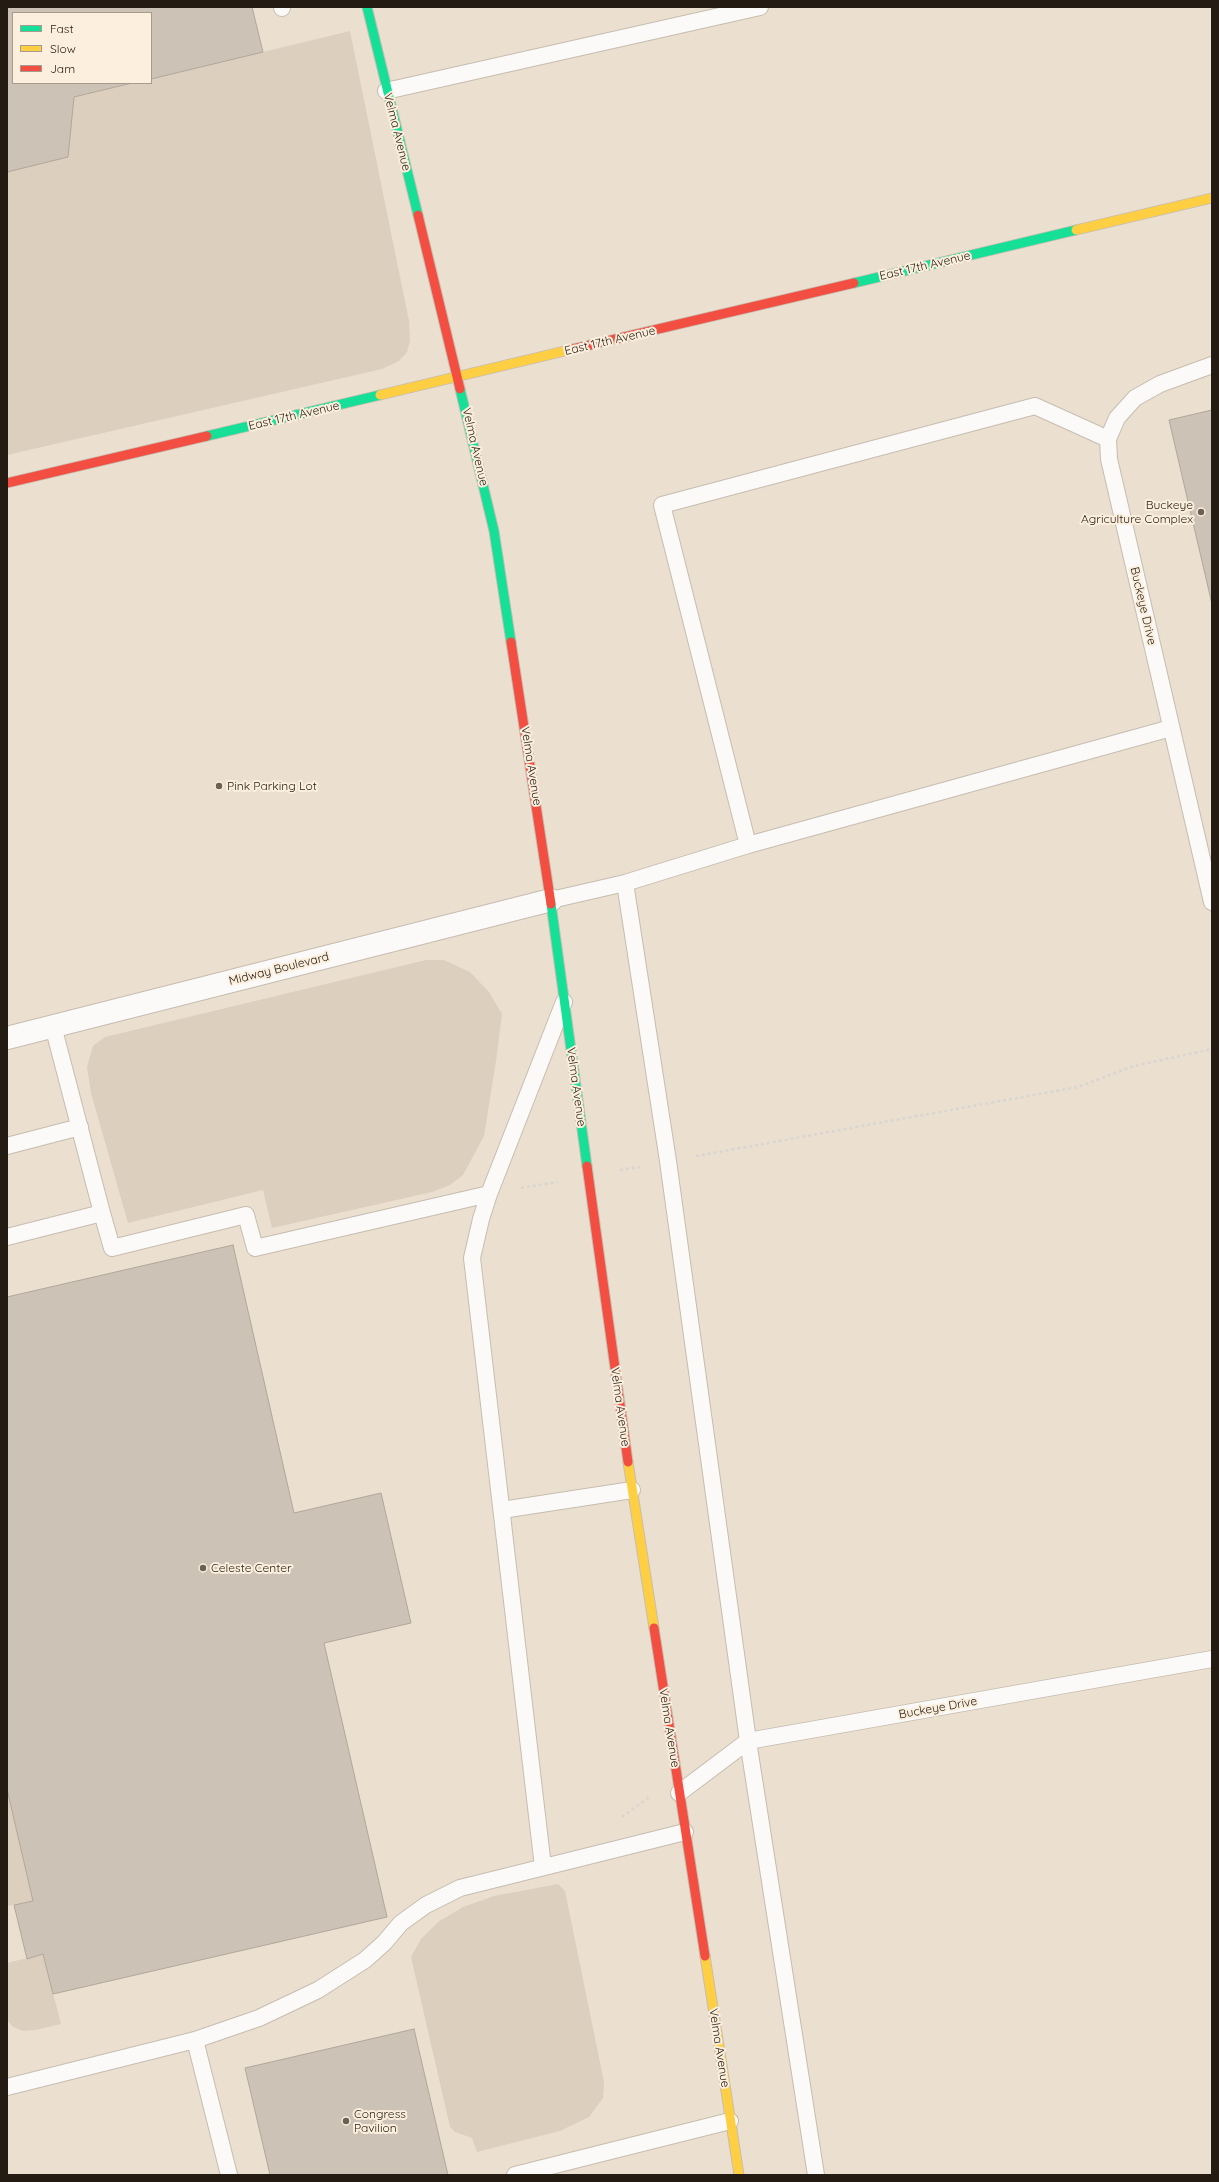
<!DOCTYPE html>
<html>
<head>
<meta charset="utf-8">
<style>
	body { margin:0 }
	#map { position:relative; width:1219px; height:2182px; overflow:hidden; background:#ebdfcf; font-family:Quicksand,sans-serif }
	canvas { display:block }
	.frame { position:absolute; inset:0; border:8px solid #241c12; pointer-events:none }
	.legend { position:absolute; left:12px; top:12px; width:140px; height:72px; box-sizing:border-box; background:#fcefde; border:1px solid #a69b8c; margin:0; padding:5px 7px; list-style:none; font-size:12px; color:#241c12 }
	.legend li { display:flex; align-items:center; gap:8px; height:20px }
	.legend b { width:20px; border:1px solid #a69b8c }
</style>
</head>
<body>
<div id="map">
<canvas width="1219" height="2182"></canvas>
<div class="frame"></div>
<ul class="legend">
<li><b style="height:5px;background:#16e098"></b>Fast</li>
<li><b style="height:5px;background:#ffcf43"></b>Slow</li>
<li><b style="height:5px;background:#f24e42"></b>Jam</li>
</ul>
</div>
<script>
const ctx = document.querySelector('canvas').getContext('2d');
ctx.lineJoin = 'round';
function fillPath(path, color) {
  ctx.fillStyle = color;
  ctx.fill(path, 'evenodd');
}
function poly(rows) {
  const path = new Path2D();
  for (const r of rows) {
    path.moveTo(r[0], r[1]);
    for (let i = 2; i < r.length; i += 2) path.lineTo(r[i], r[i + 1]);
  }
  return path;
}
function stroke(path, color, width, dash) {
  ctx.strokeStyle = color;
  ctx.lineWidth = width;
  ctx.lineCap = dash ? 'butt' : 'round';
  ctx.setLineDash(dash || []);
  ctx.stroke(path);
}
function write(font, color, halo, rows, align = 'center') {
  ctx.font = font + ' Quicksand,sans-serif';
  ctx.lineWidth = 4;
  ctx.setLineDash([]);
  ctx.textBaseline = 'middle';
  ctx.strokeStyle = halo;
  ctx.fillStyle = color;
  for (const [text, x, y, turn = 0] of rows) {
    ctx.save();
    ctx.translate(x, y);
    ctx.rotate((+turn || 0) * Math.PI / 180);
    ctx.textAlign = isNaN(turn) ? turn : align;
    if (halo) ctx.strokeText(text, 0, 0);
    ctx.fillText(text, 0, 0);
    ctx.restore();
  }
}
fillPath(poly([
	[350,31,409,321,410,341,407,352,399,361,382,369,7,455,7,172,74,97,132,83,151,83,151,79],
	[426,960,444,960,470,972,489,992,502,1014,496,1061,484,1136,463,1175,450,1185,432,1192,272,1228,263,1190,128,1223,91,1093,87,1067,93,1046,105,1037],
	[7,1789,33,1901,7,1906],
	[558,1884,565,1891,604,2082,603,2098,589,2117,560,2131,477,2152,472,2138,455,2132,450,2127,411,1957,421,1939,438,1922,463,1907,494,1896],
	[43,1954,61,2024,36,2030,23,2031,13,2027,7,2020,7,1963]
]), '#dccfbe');
const building = poly([
	[7,7,252,7,263,52,151,79,151,13,13,13,13,83,132,83,74,97,68,157,7,172,7,7],
	[1212,410,1212,604,1169,420,1212,410],
	[233,1245,294,1513,381,1493,411,1623,324,1643,387,1917,53,1994,43,1954,27,1959,14,1905,33,1901,7,1789,7,1297,233,1245],
	[414,2029,448,2175,270,2175,245,2068,414,2029]
]);
fillPath(building, '#cdc2b6');
stroke(building, '#b1a69b', 1);
const lane = poly([
	[282,7,282,8],
	[386,91,760,7],
	[1212,365,1160,384,1135,398,1117,418,1108,439,1109,459,1212,902],
	[748,845,662,505,1035,406,1108,439],
	[625,883,668,1161,748,1741,816,2175],
	[551,900,625,883,748,845,1171,728],
	[7,1146,80,1127],
	[489,1194,481,1219,472,1258,543,1867],
	[102,1213,112,1248,246,1215,255,1248,489,1194,564,1002],
	[7,1237,102,1213,53,1026],
	[502,1510,632,1490],
	[679,1793,748,1741,1212,1659],
	[195,2040,259,2018,318,1990,365,1960,384,1943,401,1923,426,1905,460,1888,685,1832],
	[7,2087,195,2040,229,2175],
	[515,2175,730,2121]
]);
const street = poly([
	[7,1038,551,900]
]);
const fast = poly([
	[367,7,418,215],
	[854,283,1076,230],
	[460,389,494,531,511,642],
	[207,436,380,395],
	[551,904,587,1166]
]);
const slow = poly([
	[1076,230,1212,198],
	[380,395,573,349],
	[628,1462,654,1628],
	[705,1956,739,2175]
]);
const jam = poly([
	[418,215,460,389],
	[573,349,854,283],
	[7,483,207,436],
	[511,642,551,904],
	[587,1166,628,1462],
	[654,1628,705,1956]
]);
stroke(lane, '#c6bdb0', 18);
stroke(street, '#c6bdb0', 24);
stroke(fast, '#c6bdb0', 11);
stroke(slow, '#c6bdb0', 11);
stroke(jam, '#c6bdb0', 11);
stroke(poly([
	[696,1156,1078,1087,1134,1066,1212,1049],
	[620,1170,640,1167],
	[521,1188,558,1182],
	[622,1817,649,1797]
]), '#d9d6d1', 2.5, [3, 3]);
stroke(lane, '#fcfaf8', 16);
stroke(street, '#fcfaf8', 22);
stroke(fast, '#16e098', 9);
stroke(slow, '#ffcf43', 9);
stroke(jam, '#f24e42', 9);
for (const [x, y, r, color] of [
	[1201,512,4,"#6a6054"],
	[219,786,4,"#6a6054"],
	[203,1568,4,"#6a6054"],
	[346,2121,4,"#6a6054"]
]) {
  const dot = new Path2D();
  dot.arc(x, y, r, 0, 2 * Math.PI);
  ctx.fillStyle = color;
  ctx.fill(dot);
  stroke(dot, '#fcefde', 1.5);
}
write('12px', '#241c12', '#fcefde', [
	["Velma Avenue",397,132,76],
	["East 17th Avenue",925,266,-13],
	["East 17th Avenue",610,341,-13],
	["East 17th Avenue",294,416,-13],
	["Velma Avenue",475,447,77],
	["Buckeye Drive",1143,606,77],
	["Velma Avenue",531,766,81],
	["Midway Boulevard",279,969,-14],
	["Velma Avenue",576,1087,82],
	["Velma Avenue",620,1407,82],
	["Buckeye Drive",938,1708,-10],
	["Velma Avenue",669,1728,81],
	["Velma Avenue",719,2048,81]
]);
write('12px', '#241c12', '#fcefde', [
	["Buckeye",1193,505,"right"],
	["Agriculture Complex",1193,519,"right"],
	["Pink Parking Lot",227,786],
	["Celeste Center",211,1568],
	["Congress",354,2114],
	["Pavilion",354,2128]
], 'left');
</script>
</body>
</html>
